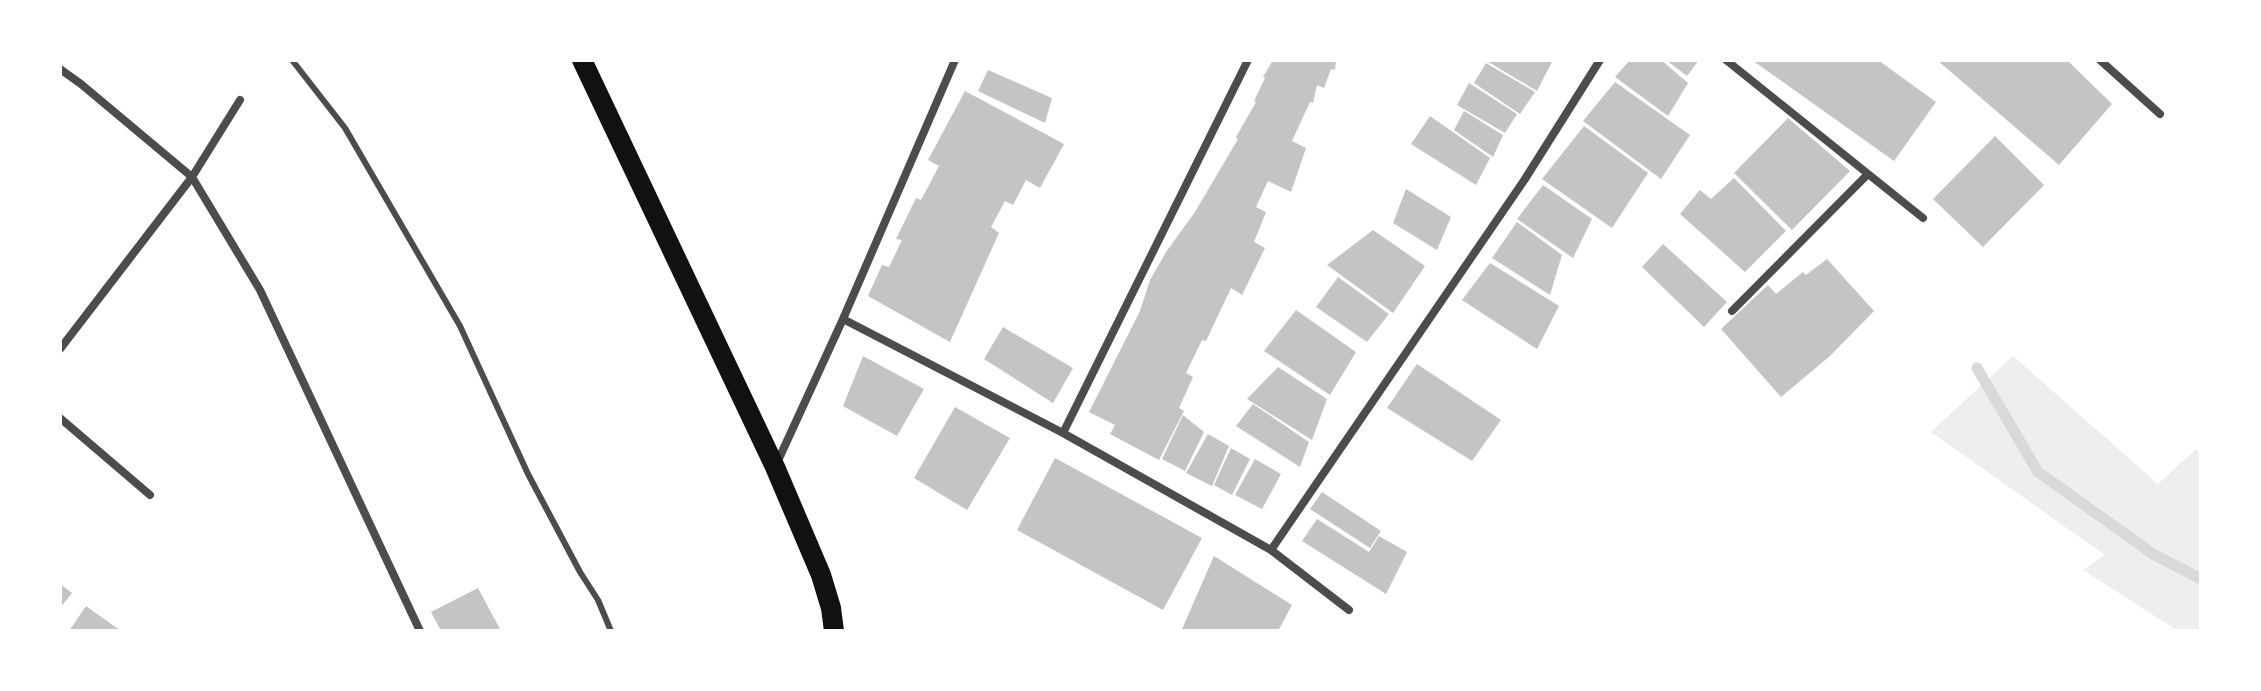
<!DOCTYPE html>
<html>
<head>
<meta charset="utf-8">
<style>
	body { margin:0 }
	#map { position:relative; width:2261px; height:691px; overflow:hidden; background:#fff; font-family:"Libre Baskerville",serif }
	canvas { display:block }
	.frame { position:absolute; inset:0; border:62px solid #fff; pointer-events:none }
</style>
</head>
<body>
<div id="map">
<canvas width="2261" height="691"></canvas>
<div class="frame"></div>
</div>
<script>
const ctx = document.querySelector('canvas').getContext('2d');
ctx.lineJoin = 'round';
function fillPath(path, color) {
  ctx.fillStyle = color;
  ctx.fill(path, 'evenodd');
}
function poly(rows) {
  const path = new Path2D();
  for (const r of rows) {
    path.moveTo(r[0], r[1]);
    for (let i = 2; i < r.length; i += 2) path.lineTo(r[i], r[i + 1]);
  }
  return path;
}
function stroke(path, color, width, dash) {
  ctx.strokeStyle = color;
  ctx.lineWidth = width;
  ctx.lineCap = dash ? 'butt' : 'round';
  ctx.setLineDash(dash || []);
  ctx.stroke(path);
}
fillPath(poly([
	[2013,356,2158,484,2196,449,2201,453,2201,631,2178,631,2083,570,2105,555,1931,432]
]), '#eee');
stroke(poly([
	[1977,368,2038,472,2153,554,2201,579]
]), '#d9d9d9', 11);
fillPath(poly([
	[1273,60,1336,60,1335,70,1331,69,1324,88,1317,85,1313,103,1310,102,1292,141,1306,148,1291,192,1268,181,1256,207,1266,212,1254,242,1265,248,1242,295,1231,288,1206,341,1202,340,1186,373,1193,377,1179,408,1184,411,1159,460,1110,434,1115,425,1089,412,1140,311,1150,280,1166,252,1195,212,1238,139,1236,137,1256,102,1254,101,1265,78,1263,77],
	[1485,60,1553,60,1537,91],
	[1630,60,1661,60,1688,83,1668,116,1615,77],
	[1666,60,1699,60,1687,76],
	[1752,60,1878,60,1936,102,1894,161],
	[1937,60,2067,60,2112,104,2059,165],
	[1486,63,1535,92,1520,114,1474,83],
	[988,70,1052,98,1045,123,978,91],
	[1615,82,1690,135,1661,179,1583,121],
	[1469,83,1517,114,1505,133,1457,105],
	[965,91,1064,144,1040,188,1026,180,1013,205,1005,201,991,227,999,233,950,342,868,296,882,265,889,267,902,240,896,239,916,198,921,200,939,166,928,160],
	[1464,111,1503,135,1493,157,1454,130],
	[1430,116,1490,158,1476,185,1411,144],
	[1788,118,1850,171,1792,230,1734,173],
	[1584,126,1648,173,1612,228,1542,179],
	[1995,136,2044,185,1983,247,1933,199],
	[1734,178,1786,231,1745,272,1680,214,1700,190,1711,199],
	[1543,185,1592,219,1573,258,1517,219],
	[1406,189,1451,217,1437,250,1393,223],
	[1517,222,1562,255,1550,295,1492,258],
	[1373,230,1425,266,1393,313,1327,265],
	[1663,244,1727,302,1704,327,1642,267],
	[1827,259,1874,311,1830,356,1781,397,1721,329,1768,285,1776,294,1803,272,1806,275],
	[1490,263,1559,306,1537,349,1462,300],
	[1338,277,1389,314,1367,342,1316,307],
	[1296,310,1356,352,1330,395,1264,351],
	[1003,327,1073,368,1053,403,984,359],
	[863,356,924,389,897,436,843,406],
	[1417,364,1501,420,1472,461,1387,408],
	[1278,367,1327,399,1312,440,1247,399],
	[1253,404,1309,442,1300,467,1236,426],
	[955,407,1010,438,967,510,914,478],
	[1183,415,1204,432,1185,471,1162,459],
	[1208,434,1229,446,1212,486,1186,473],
	[1231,448,1250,459,1232,495,1214,485],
	[1055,458,1202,538,1163,610,1017,530],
	[1255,459,1281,474,1262,509,1235,495],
	[1322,492,1381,531,1370,548,1310,509],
	[1317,519,1369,552,1379,536,1407,552,1386,594,1302,541],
	[1214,556,1292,605,1278,631,1187,631,1182,629],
	[60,584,72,593,60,608],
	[478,588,501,631,441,631,431,612],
	[86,606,121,631,69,631]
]), '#c4c4c4');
stroke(poly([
	[292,60,345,128,460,326,528,474,580,572,598,600,611,631]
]), '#4c4c4c', 6);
stroke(poly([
	[1726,60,1923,218],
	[2100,60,2160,114],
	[60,69,81,84,192,177,260,290,420,631],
	[1732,311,1868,174],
	[843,319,1063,433,1271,550,1349,610],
	[60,349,192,177,240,100],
	[60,418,150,495],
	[1063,433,1248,60],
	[776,465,843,319,955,60],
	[1271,550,1525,179,1600,60]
]), '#4c4c4c', 8);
stroke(poly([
	[582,60,775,467,821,575,831,608,834,631]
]), '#111', 20);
</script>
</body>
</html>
